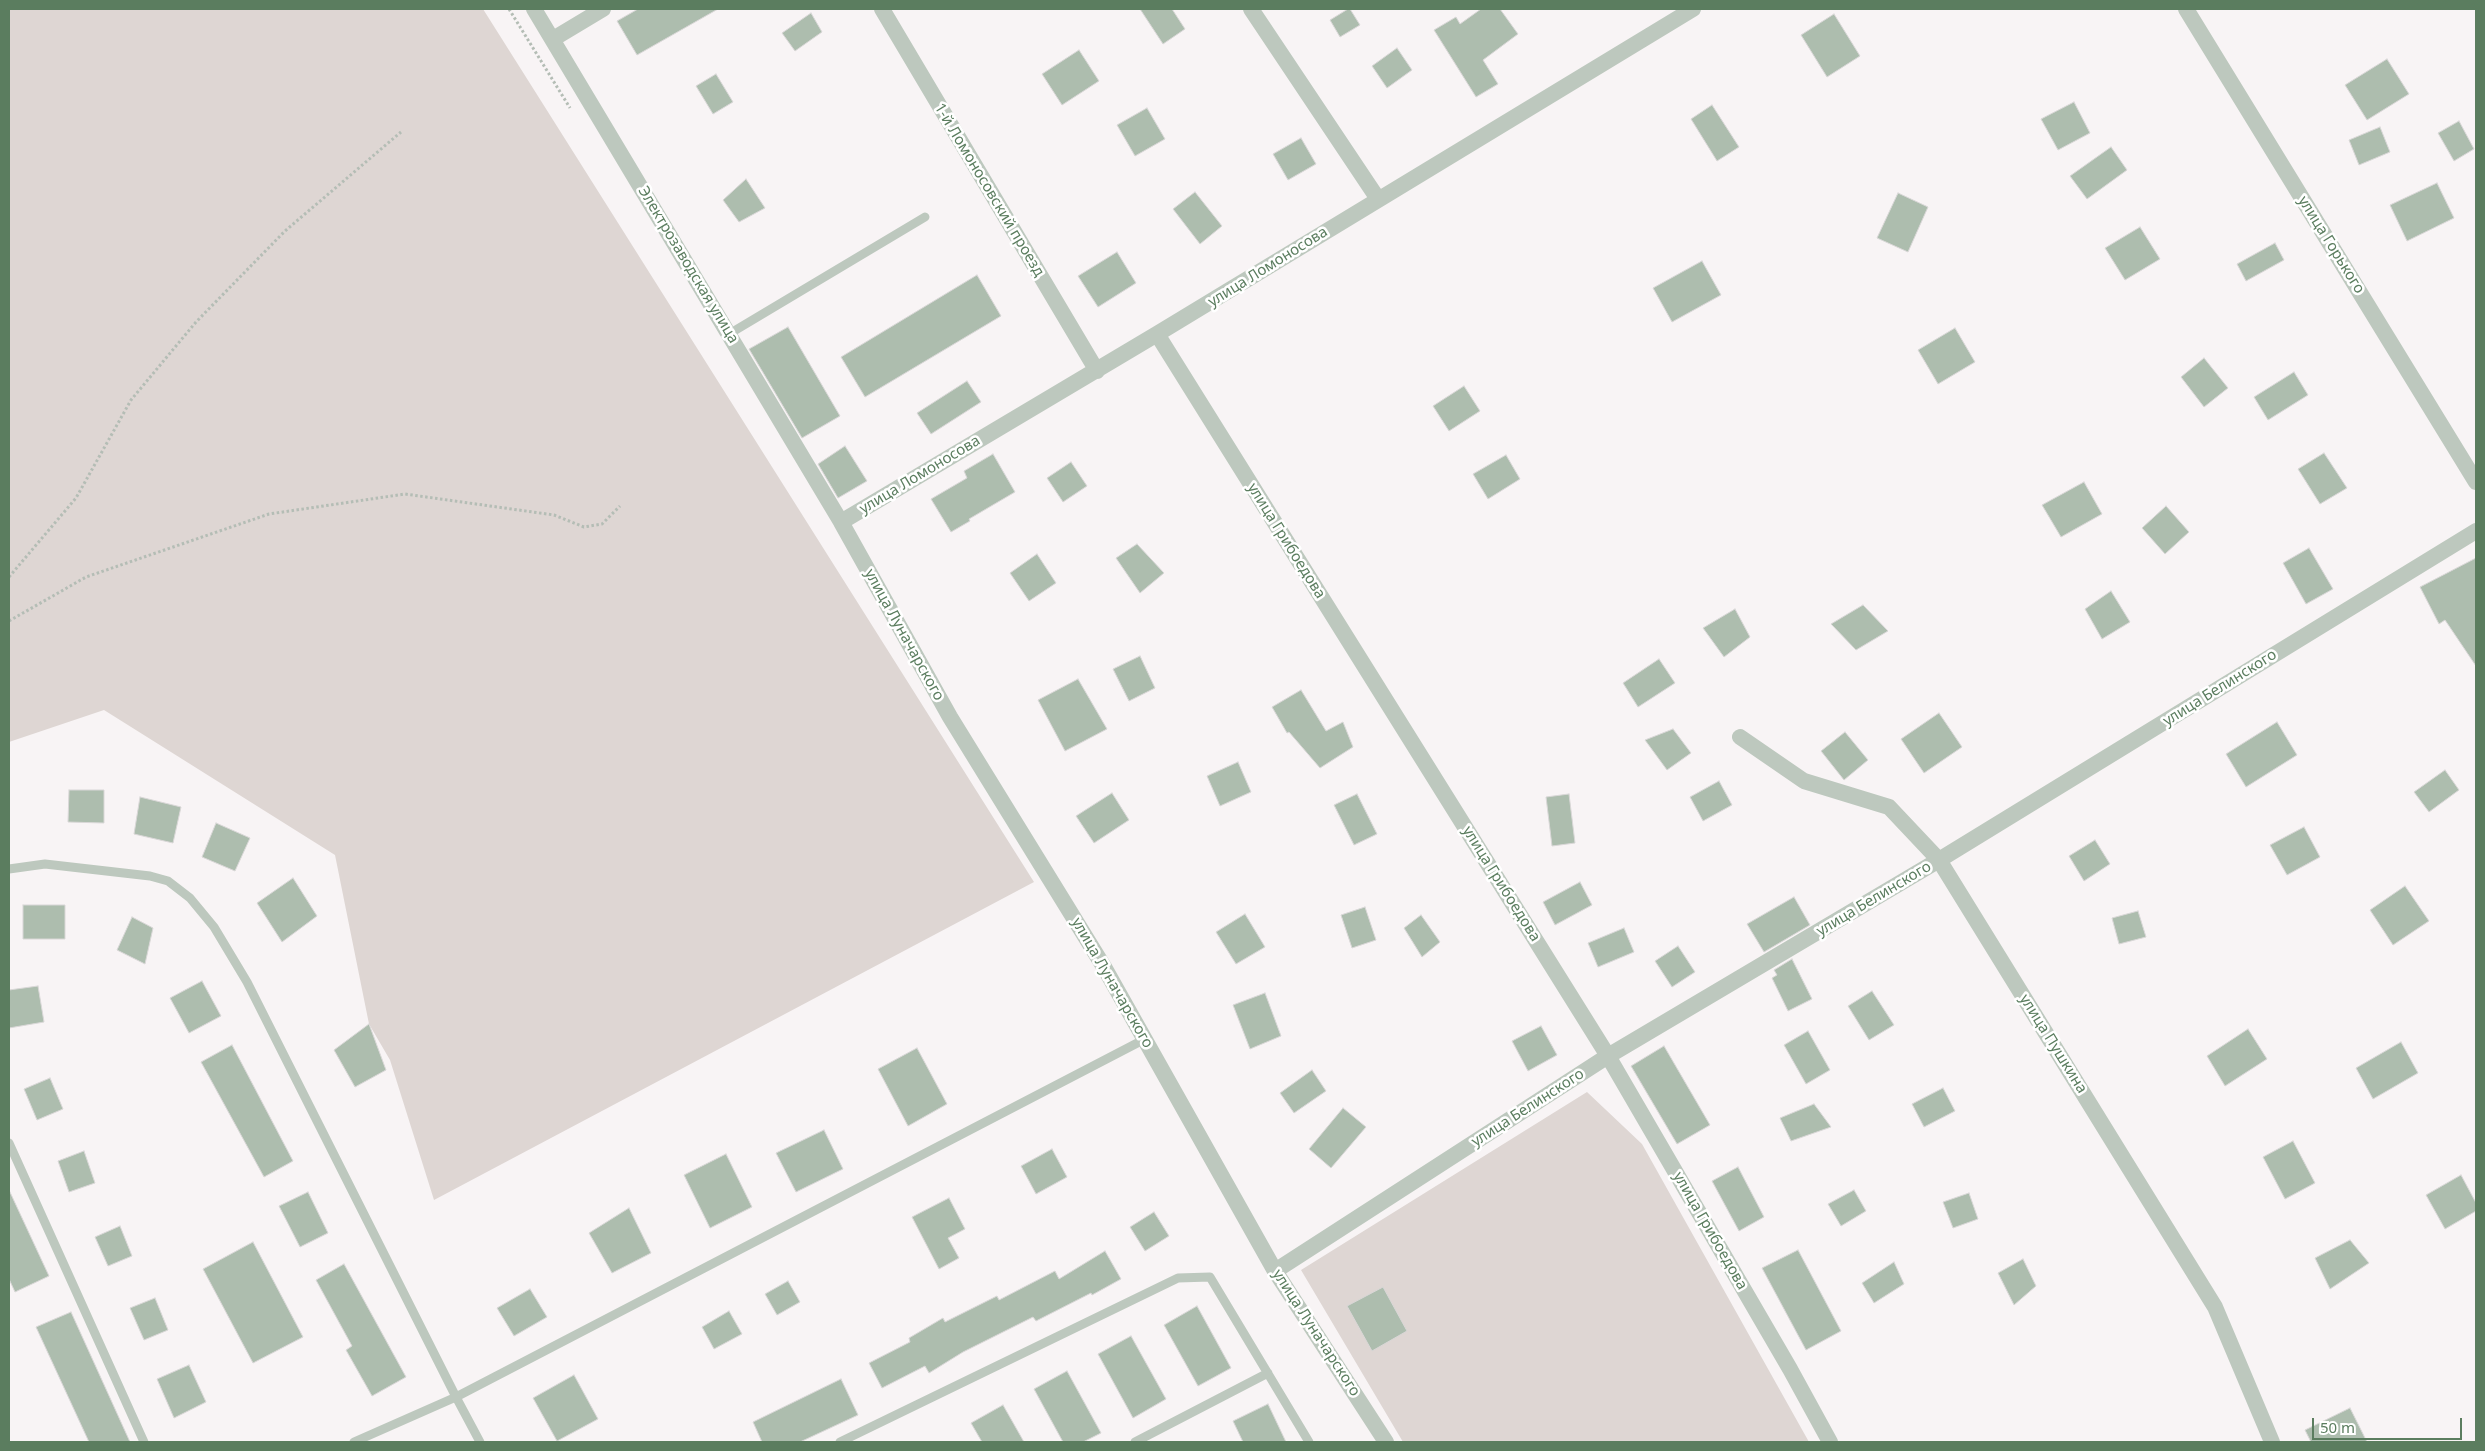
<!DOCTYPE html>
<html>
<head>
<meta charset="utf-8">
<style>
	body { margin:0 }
	#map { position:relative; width:2485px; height:1451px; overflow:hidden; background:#f8f4f5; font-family:"Noto Sans",sans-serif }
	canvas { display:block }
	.frame { position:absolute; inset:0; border:10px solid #5b7d5f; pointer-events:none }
	.scale { position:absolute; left:2312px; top:1418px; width:150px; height:22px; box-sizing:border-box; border:2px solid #5b7d5f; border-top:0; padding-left:6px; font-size:15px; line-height:18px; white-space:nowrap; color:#5b7d5f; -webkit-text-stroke:4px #fff; paint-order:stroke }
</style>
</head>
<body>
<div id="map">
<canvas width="2485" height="1451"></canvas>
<div class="frame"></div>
<div class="scale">50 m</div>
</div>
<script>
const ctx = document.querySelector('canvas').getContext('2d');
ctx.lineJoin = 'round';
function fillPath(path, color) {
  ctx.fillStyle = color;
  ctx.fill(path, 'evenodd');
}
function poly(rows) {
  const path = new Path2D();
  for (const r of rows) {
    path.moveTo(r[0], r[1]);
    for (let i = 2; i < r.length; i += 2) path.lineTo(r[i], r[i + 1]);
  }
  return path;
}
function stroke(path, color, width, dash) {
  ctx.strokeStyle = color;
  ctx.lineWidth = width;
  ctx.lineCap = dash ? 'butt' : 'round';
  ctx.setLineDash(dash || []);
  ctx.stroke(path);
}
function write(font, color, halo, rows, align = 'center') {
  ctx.font = font + ' "Noto Sans",sans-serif';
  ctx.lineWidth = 5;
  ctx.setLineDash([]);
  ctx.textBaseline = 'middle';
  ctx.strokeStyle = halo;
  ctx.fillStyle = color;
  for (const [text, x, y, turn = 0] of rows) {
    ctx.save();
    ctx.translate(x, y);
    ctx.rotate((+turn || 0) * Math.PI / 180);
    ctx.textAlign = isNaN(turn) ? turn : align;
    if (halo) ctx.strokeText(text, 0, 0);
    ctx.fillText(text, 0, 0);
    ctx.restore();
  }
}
fillPath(poly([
	[9,9,483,9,1034,882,434,1200,390,1060,369,1024,335,855,104,710,9,742],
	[1587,1092,1642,1144,1809,1442,1403,1442,1301,1270]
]), '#ded6d3');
const building = poly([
	[638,9,718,9,637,55,617,21,638,9],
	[1140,9,1172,9,1185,29,1163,44,1140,9],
	[1348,9,1350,9,1360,25,1340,37,1330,20,1348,9],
	[1481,9,1500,9,1518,34,1483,60,1498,84,1476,97,1434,30,1456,17,1460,24,1481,9],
	[811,13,822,32,795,51,782,33,811,13],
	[1834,14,1860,56,1827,77,1801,35,1834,14],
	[1397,48,1412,70,1387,88,1372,66,1397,48],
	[1079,50,1099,81,1062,105,1042,74,1079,50],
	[2387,59,2409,94,2367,120,2345,85,2387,59],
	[716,74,733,102,713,114,696,86,716,74],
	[2074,102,2090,133,2058,150,2041,119,2074,102],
	[1712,105,1739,147,1717,161,1691,119,1712,105],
	[1147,108,1165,139,1135,156,1117,125,1147,108],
	[2459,121,2474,149,2454,161,2438,133,2459,121],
	[2380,127,2390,152,2359,165,2349,140,2380,127],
	[1301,138,1316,164,1288,180,1273,154,1301,138],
	[2111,147,2127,170,2087,199,2070,176,2111,147],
	[746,179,765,208,739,222,723,200,746,179],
	[2437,183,2454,218,2407,241,2390,205,2437,183],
	[1195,192,1222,226,1200,244,1173,209,1195,192],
	[1898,193,1928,207,1908,252,1877,238,1898,193],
	[2140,227,2160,259,2125,280,2105,248,2140,227],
	[2275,243,2284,260,2246,281,2237,264,2275,243],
	[1117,252,1136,283,1098,307,1078,276,1117,252],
	[1702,261,1721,295,1672,322,1653,288,1702,261],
	[977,275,1001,316,865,397,841,357,977,275],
	[788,327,840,416,802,438,749,349,788,327],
	[1955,328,1975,362,1938,384,1918,350,1955,328],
	[2204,358,2228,388,2204,407,2181,377,2204,358],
	[2294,372,2308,395,2268,420,2254,397,2294,372],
	[967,381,981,402,931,434,917,413,967,381],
	[1464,386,1480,411,1449,431,1433,406,1464,386],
	[845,446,867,481,838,498,818,464,845,446],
	[2324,453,2347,488,2320,504,2298,469,2324,453],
	[993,454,1015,492,969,519,970,521,951,532,931,499,967,478,964,471,993,454],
	[1506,455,1520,479,1488,499,1473,474,1506,455],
	[1071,462,1087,486,1063,502,1047,478,1071,462],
	[2084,482,2102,514,2061,537,2042,505,2084,482],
	[2166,506,2189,532,2165,554,2142,528,2166,506],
	[1137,544,1164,573,1140,593,1116,558,1137,544],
	[2309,548,2333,589,2306,604,2283,563,2309,548],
	[1037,554,1056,583,1029,601,1010,573,1037,554],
	[2476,558,2476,666,2445,620,2439,624,2420,587,2476,558],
	[2111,591,2130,622,2102,639,2085,609,2111,591],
	[1863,605,1888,631,1856,650,1831,624,1863,605],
	[1735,609,1750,637,1724,657,1703,628,1735,609],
	[1140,656,1155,688,1129,701,1113,669,1140,656],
	[1659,659,1675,683,1638,707,1623,683,1659,659],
	[1078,679,1107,729,1065,751,1038,700,1078,679],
	[1301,690,1326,731,1343,722,1353,747,1320,768,1289,732,1287,733,1272,707,1301,690],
	[1939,713,1962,747,1924,773,1901,739,1939,713],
	[2277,722,2297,755,2246,787,2226,754,2277,722],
	[1673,729,1691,753,1667,770,1645,740,1673,729],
	[1845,732,1868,760,1844,780,1821,751,1845,732],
	[1238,762,1251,792,1220,806,1207,776,1238,762],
	[2445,770,2459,790,2429,812,2414,792,2445,770],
	[1719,781,1732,805,1703,821,1690,797,1719,781],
	[69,790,104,790,104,823,68,822,69,790],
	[1112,793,1129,820,1094,843,1076,816,1112,793],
	[1357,794,1377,834,1354,845,1334,805,1357,794],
	[1569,794,1575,843,1552,846,1546,797,1569,794],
	[140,797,181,807,173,843,134,834,140,797],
	[216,823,250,838,235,871,202,857,216,823],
	[2304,827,2320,857,2287,875,2270,845,2304,827],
	[2095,840,2110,864,2084,881,2069,856,2095,840],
	[293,878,317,916,282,942,257,903,293,878],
	[1580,882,1592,905,1555,925,1543,902,1580,882],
	[2405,886,2429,921,2393,945,2370,910,2405,886],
	[1794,897,1810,925,1764,952,1747,924,1794,897],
	[23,905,65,905,65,939,23,939,23,905],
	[1365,907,1376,940,1352,948,1341,915,1365,907],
	[2138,911,2146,937,2119,944,2112,918,2138,911],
	[1245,914,1265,947,1236,964,1216,932,1245,914],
	[1421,915,1440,942,1422,957,1404,928,1421,915],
	[132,917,153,928,145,964,117,950,132,917],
	[1624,928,1634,952,1598,967,1588,943,1624,928],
	[1678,946,1695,972,1672,987,1655,961,1678,946],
	[1792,959,1812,999,1788,1011,1772,978,1777,975,1774,970,1792,959],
	[202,981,221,1016,189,1033,170,998,202,981],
	[38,986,44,1022,9,1028,9,990,38,986],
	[1872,991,1894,1025,1869,1040,1848,1006,1872,991],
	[1265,993,1281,1036,1250,1049,1233,1005,1265,993],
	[369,1024,386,1070,355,1087,334,1050,369,1024],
	[1541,1026,1557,1055,1528,1071,1512,1041,1541,1026],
	[2248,1029,2267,1059,2225,1086,2207,1056,2248,1029],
	[1808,1031,1830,1070,1806,1084,1784,1045,1808,1031],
	[2401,1042,2418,1073,2373,1099,2356,1068,2401,1042],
	[232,1045,293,1161,264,1177,201,1062,232,1045],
	[1664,1046,1710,1125,1677,1144,1631,1066,1664,1046],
	[917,1048,947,1104,908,1126,878,1069,917,1048],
	[1312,1070,1326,1091,1294,1113,1280,1093,1312,1070],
	[50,1078,63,1109,37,1120,24,1089,50,1078],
	[1943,1088,1955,1111,1924,1127,1912,1104,1943,1088],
	[1814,1104,1831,1127,1791,1141,1780,1118,1814,1104],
	[1343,1108,1366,1127,1331,1168,1309,1149,1343,1108],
	[824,1130,843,1169,796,1192,776,1153,824,1130],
	[2293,1141,2315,1183,2285,1199,2263,1157,2293,1141],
	[1052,1149,1067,1177,1036,1194,1021,1166,1052,1149],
	[84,1151,95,1183,69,1192,58,1161,84,1151],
	[726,1154,752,1207,710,1228,684,1175,726,1154],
	[1738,1167,1764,1217,1739,1231,1712,1181,1738,1167],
	[2461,1175,2476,1203,2476,1211,2445,1229,2426,1195,2461,1175],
	[9,1190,49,1276,15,1292,9,1279,9,1190],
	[1854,1190,1866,1211,1841,1226,1828,1204,1854,1190],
	[308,1192,328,1233,300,1247,279,1206,308,1192],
	[1969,1193,1978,1219,1953,1228,1943,1202,1969,1193],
	[949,1198,965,1229,948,1238,959,1258,939,1269,912,1217,949,1198],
	[629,1208,651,1253,612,1273,589,1233,629,1208],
	[1154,1212,1169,1236,1145,1251,1130,1227,1154,1212],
	[120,1226,132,1256,108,1266,95,1237,120,1226],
	[2350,1240,2369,1263,2330,1289,2315,1258,2350,1240],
	[253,1242,303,1337,253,1363,203,1269,253,1242],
	[1798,1250,1841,1331,1806,1350,1762,1268,1798,1250],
	[1105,1251,1121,1279,1092,1295,1091,1293,1036,1321,1033,1317,963,1352,929,1373,925,1366,882,1388,869,1363,910,1342,909,1338,943,1318,945,1322,997,1296,999,1300,1055,1271,1059,1279,1105,1251],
	[2023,1259,2036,1286,2014,1305,1998,1273,2023,1259],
	[1894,1262,1904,1284,1874,1303,1862,1283,1894,1262],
	[344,1264,406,1377,372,1396,346,1350,352,1346,316,1280,344,1264],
	[788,1281,800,1302,777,1315,765,1294,788,1281],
	[1383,1287,1407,1331,1372,1351,1347,1306,1383,1287],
	[530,1289,547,1317,514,1336,497,1308,530,1289],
	[155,1298,168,1330,144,1340,130,1308,155,1298],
	[1197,1306,1231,1368,1198,1386,1164,1325,1197,1306],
	[729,1311,742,1334,714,1349,702,1327,729,1311],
	[71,1312,130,1442,89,1442,36,1327,71,1312],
	[1131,1336,1166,1399,1133,1418,1098,1354,1131,1336],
	[189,1365,206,1402,174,1418,157,1379,189,1365],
	[1067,1371,1101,1433,1083,1442,1063,1442,1034,1389,1067,1371],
	[574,1375,598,1419,557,1441,533,1398,574,1375],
	[841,1379,858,1415,800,1442,762,1442,753,1422,841,1379],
	[1268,1404,1286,1442,1243,1442,1233,1421,1268,1404],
	[1003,1405,1024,1442,982,1442,971,1423,1003,1405],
	[2350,1408,2367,1442,2311,1442,2305,1430,2350,1408]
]);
fillPath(building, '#adbdae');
stroke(building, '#d9d7d7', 1);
stroke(poly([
	[509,9,570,108],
	[9,577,76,498,131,400,196,322,285,231,401,132],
	[9,621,86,577,269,514,405,494,554,515,584,527,602,524,620,506]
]), '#b4bdb5', 3, [2.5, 2.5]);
stroke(poly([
	[729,334,925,217],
	[9,869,45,864,150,876,168,881,190,898,214,927,247,982,456,1397,1145,1039],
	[9,1143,144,1442],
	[354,1442,456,1397,480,1442],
	[840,1442,1178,1278,1210,1277,1309,1442],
	[1135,1442,1268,1373]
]), '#bdc8be', 9);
stroke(poly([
	[534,9,841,522,950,717,1104,967,1275,1271,1386,1442],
	[882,9,1097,371],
	[1251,9,1378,199],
	[2186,9,2476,482],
	[553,39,603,9],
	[1157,334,1608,1056,1790,1369,1830,1442],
	[841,522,1157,334,1693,9],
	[1740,737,1804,781,1889,807,1939,860,2215,1307,2272,1442],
	[1275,1271,1608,1056,1939,860,2476,531]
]), '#bdc8be', 16);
write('15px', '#5b7d5f', '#fff', [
	["1-й Ломоносовский проезд",989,190,59],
	["улица Горького",2331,245,58],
	["Электрозаводская улица",688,265,59],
	["улица Ломоносова",1268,267,-32],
	["улица Ломоносова",920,475,-31],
	["улица Грибоедова",1286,541,58],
	["улица Луначарского",904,635,61],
	["улица Белинского",2220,688,-32],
	["улица Грибоедова",1501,884,58],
	["улица Белинского",1874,899,-31],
	["улица Луначарского",1112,983,60],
	["улица Пушкина",2053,1044,58],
	["улица Белинского",1528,1108,-33],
	["улица Грибоедова",1710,1231,60],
	["улица Луначарского",1316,1333,57]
]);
</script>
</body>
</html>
